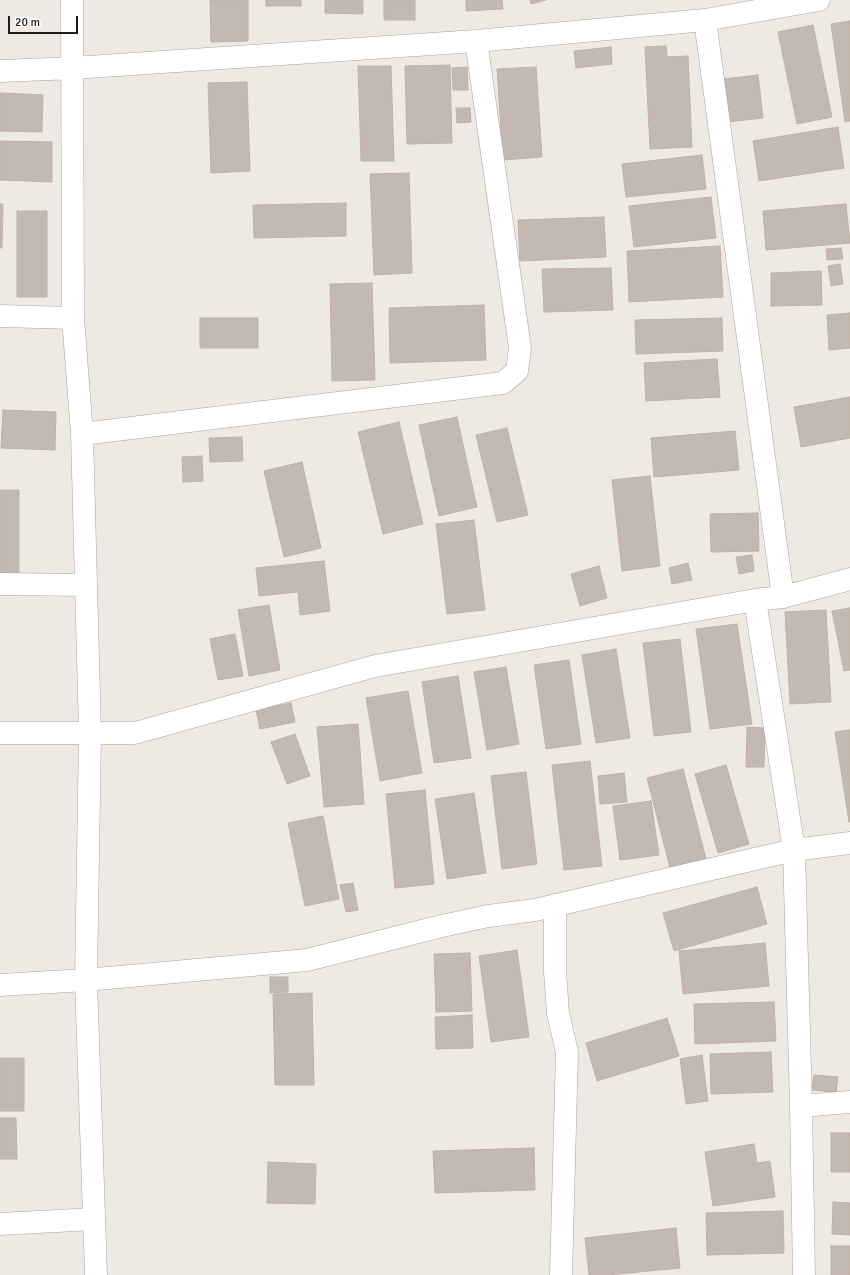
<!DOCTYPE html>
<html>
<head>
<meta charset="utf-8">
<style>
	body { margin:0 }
	#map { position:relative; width:850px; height:1275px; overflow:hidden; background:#eeeae3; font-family:Signika,sans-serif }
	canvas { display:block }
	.scale { position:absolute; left:8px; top:16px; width:70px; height:18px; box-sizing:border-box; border:2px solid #1d1d1d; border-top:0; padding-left:5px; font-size:12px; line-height:14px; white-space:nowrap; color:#1d1d1d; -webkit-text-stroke:3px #fff; paint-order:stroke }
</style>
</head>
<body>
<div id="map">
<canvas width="850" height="1275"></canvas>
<div class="scale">20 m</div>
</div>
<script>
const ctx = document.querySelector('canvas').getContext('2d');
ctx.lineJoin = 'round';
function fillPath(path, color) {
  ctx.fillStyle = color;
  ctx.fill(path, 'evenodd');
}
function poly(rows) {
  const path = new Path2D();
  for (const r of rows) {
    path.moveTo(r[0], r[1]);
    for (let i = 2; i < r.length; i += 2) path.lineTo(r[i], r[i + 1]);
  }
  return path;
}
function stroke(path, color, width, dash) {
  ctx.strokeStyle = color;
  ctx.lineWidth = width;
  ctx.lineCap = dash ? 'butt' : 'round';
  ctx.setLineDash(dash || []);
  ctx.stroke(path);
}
const building = poly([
	[210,0,248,0,248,41,211,42,210,0],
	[266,0,301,0,301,6,266,6,266,0],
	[325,0,363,0,363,14,325,13,325,0],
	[384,0,415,0,415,20,384,20,384,0],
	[466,0,502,0,503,9,466,11,466,0],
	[530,0,546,0,531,4,530,0],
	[850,21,850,121,845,122,831,24,850,21],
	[813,25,832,117,797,124,778,32,813,25],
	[666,46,667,57,688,56,692,147,650,149,645,47,666,46],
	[611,47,612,64,576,68,574,51,611,47],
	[450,65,452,143,407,144,405,66,450,65],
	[358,66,391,66,394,161,361,161,358,66],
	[467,67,468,90,453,90,452,68,467,67],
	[536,67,542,157,503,160,497,69,536,67],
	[758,75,763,118,728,122,723,79,758,75],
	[247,82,250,171,211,173,208,83,247,82],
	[0,93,43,95,42,132,0,131,0,93],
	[456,108,470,108,471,122,457,123,456,108],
	[838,127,844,168,759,181,753,141,838,127],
	[0,141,52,142,52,182,0,180,0,141],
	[702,155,706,189,626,197,622,164,702,155],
	[409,173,412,273,374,275,370,174,409,173],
	[711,197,716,238,634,247,629,206,711,197],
	[346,203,346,236,254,238,253,205,346,203],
	[0,204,3,204,2,248,0,248,0,204],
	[846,204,850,243,766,250,763,211,846,204],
	[17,211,47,211,47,297,17,297,17,211],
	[604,217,606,257,520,261,518,220,604,217],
	[720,246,723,297,629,302,627,251,720,246],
	[841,248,843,259,827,260,826,249,841,248],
	[840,264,843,284,831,286,828,266,840,264],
	[611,268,613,310,544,312,542,269,611,268],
	[821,271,822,305,771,306,771,273,821,271],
	[372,283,375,380,332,381,330,284,372,283],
	[484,305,486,360,390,363,389,308,484,305],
	[850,313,850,348,829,350,827,315,850,313],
	[200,318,258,318,258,348,200,348,200,318],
	[722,318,723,351,636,354,635,320,722,318],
	[717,359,720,397,646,401,644,363,717,359],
	[850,397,850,438,801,447,794,407,850,397],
	[3,410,56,412,55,450,1,448,3,410],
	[457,417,477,507,439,516,419,425,457,417],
	[399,422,423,524,383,534,358,432,399,422],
	[507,428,528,515,497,522,476,435,507,428],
	[735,431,739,470,654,477,651,438,735,431],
	[242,437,243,461,210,462,209,438,242,437],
	[202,456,203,481,183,482,182,457,202,456],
	[302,462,321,548,284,557,264,471,302,462],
	[650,476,660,566,622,571,612,480,650,476],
	[0,490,19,490,19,577,0,577,0,490],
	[758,513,759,551,711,552,710,514,758,513],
	[474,520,485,610,447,614,436,524,474,520],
	[752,555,754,571,739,574,736,557,752,555],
	[324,561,330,611,300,615,298,592,259,596,256,568,324,561],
	[688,563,692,580,672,584,669,568,688,563],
	[599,566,607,598,580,606,571,574,599,566],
	[269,605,280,670,249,676,238,610,269,605],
	[850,608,850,670,844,671,832,611,850,608],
	[826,610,831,702,790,704,785,612,826,610],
	[737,624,752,724,710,729,696,629,737,624],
	[235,634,243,676,218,680,210,639,235,634],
	[680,639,691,732,654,736,643,643,680,639],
	[616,649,630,738,596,743,582,655,616,649],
	[569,660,581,744,546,749,534,665,569,660],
	[506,667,519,744,487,750,474,672,506,667],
	[458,676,471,758,434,763,422,682,458,676],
	[408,691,422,773,380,781,366,698,408,691],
	[291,703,295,722,260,729,256,710,291,703],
	[358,724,364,804,324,807,317,727,358,724],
	[747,727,765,728,764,767,746,767,747,727],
	[850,730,850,822,849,822,835,732,850,730],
	[295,734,310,776,287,784,271,742,295,734],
	[590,761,602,866,564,870,552,765,590,761],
	[726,765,749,844,718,853,695,774,726,765],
	[683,769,706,859,670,868,647,778,683,769],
	[526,772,537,864,502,869,491,776,526,772],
	[624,773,627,802,600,804,598,776,624,773],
	[425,790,434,884,395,888,386,794,425,790],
	[474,793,486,873,447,879,435,799,474,793],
	[651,801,659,855,620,860,613,806,651,801],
	[323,816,339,899,305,906,288,823,323,816],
	[353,883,358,910,346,912,340,885,353,883],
	[757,887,767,924,674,951,663,913,757,887],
	[765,943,769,986,683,994,679,951,765,943],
	[517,950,529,1037,491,1042,479,956,517,950],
	[470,953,472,1011,436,1012,434,954,470,953],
	[270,977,288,977,288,992,270,993,270,977],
	[312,993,314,1085,275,1085,273,994,312,993],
	[774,1002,776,1041,695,1044,694,1004,774,1002],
	[472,1015,473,1048,436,1049,435,1017,472,1015],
	[667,1018,679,1056,597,1081,586,1043,667,1018],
	[771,1052,773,1092,711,1094,710,1054,771,1052],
	[702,1055,708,1101,686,1104,680,1059,702,1055],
	[0,1058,24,1058,24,1111,0,1111,0,1058],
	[814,1075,838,1077,836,1092,812,1090,814,1075],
	[0,1118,16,1118,17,1159,0,1159,0,1118],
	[831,1133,850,1133,850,1172,831,1172,831,1133],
	[754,1144,757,1163,770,1161,775,1197,713,1206,705,1152,754,1144],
	[534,1148,535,1190,435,1193,433,1151,534,1148],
	[268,1162,316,1164,315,1204,267,1203,268,1162],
	[833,1202,850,1203,850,1235,832,1234,833,1202],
	[783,1211,784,1253,707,1255,706,1213,783,1211],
	[676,1228,680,1268,608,1275,589,1275,585,1238,676,1228],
	[831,1246,850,1246,850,1275,831,1275,831,1246]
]);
fillPath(building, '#c3b9b2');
stroke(building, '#c0b0a5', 1);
const minor = poly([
	[72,0,73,318,82,434,90,733,86,980,96,1275],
	[705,20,783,597],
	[0,71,73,68,476,41,705,20,819,0],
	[0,316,73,318],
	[82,434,503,383,517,371,520,348,476,41],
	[0,584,86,585],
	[755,600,794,850,801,1106,804,1275],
	[0,733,135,733,375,666,755,600,783,597,850,579],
	[555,905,555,972,558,1013,567,1052,561,1275],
	[0,985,86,980,307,960,442,926,488,916,535,910,794,850,850,843],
	[801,1106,850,1102],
	[0,1224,94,1219]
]);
stroke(minor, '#a4a4a4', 23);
stroke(minor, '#fff', 22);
</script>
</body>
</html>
